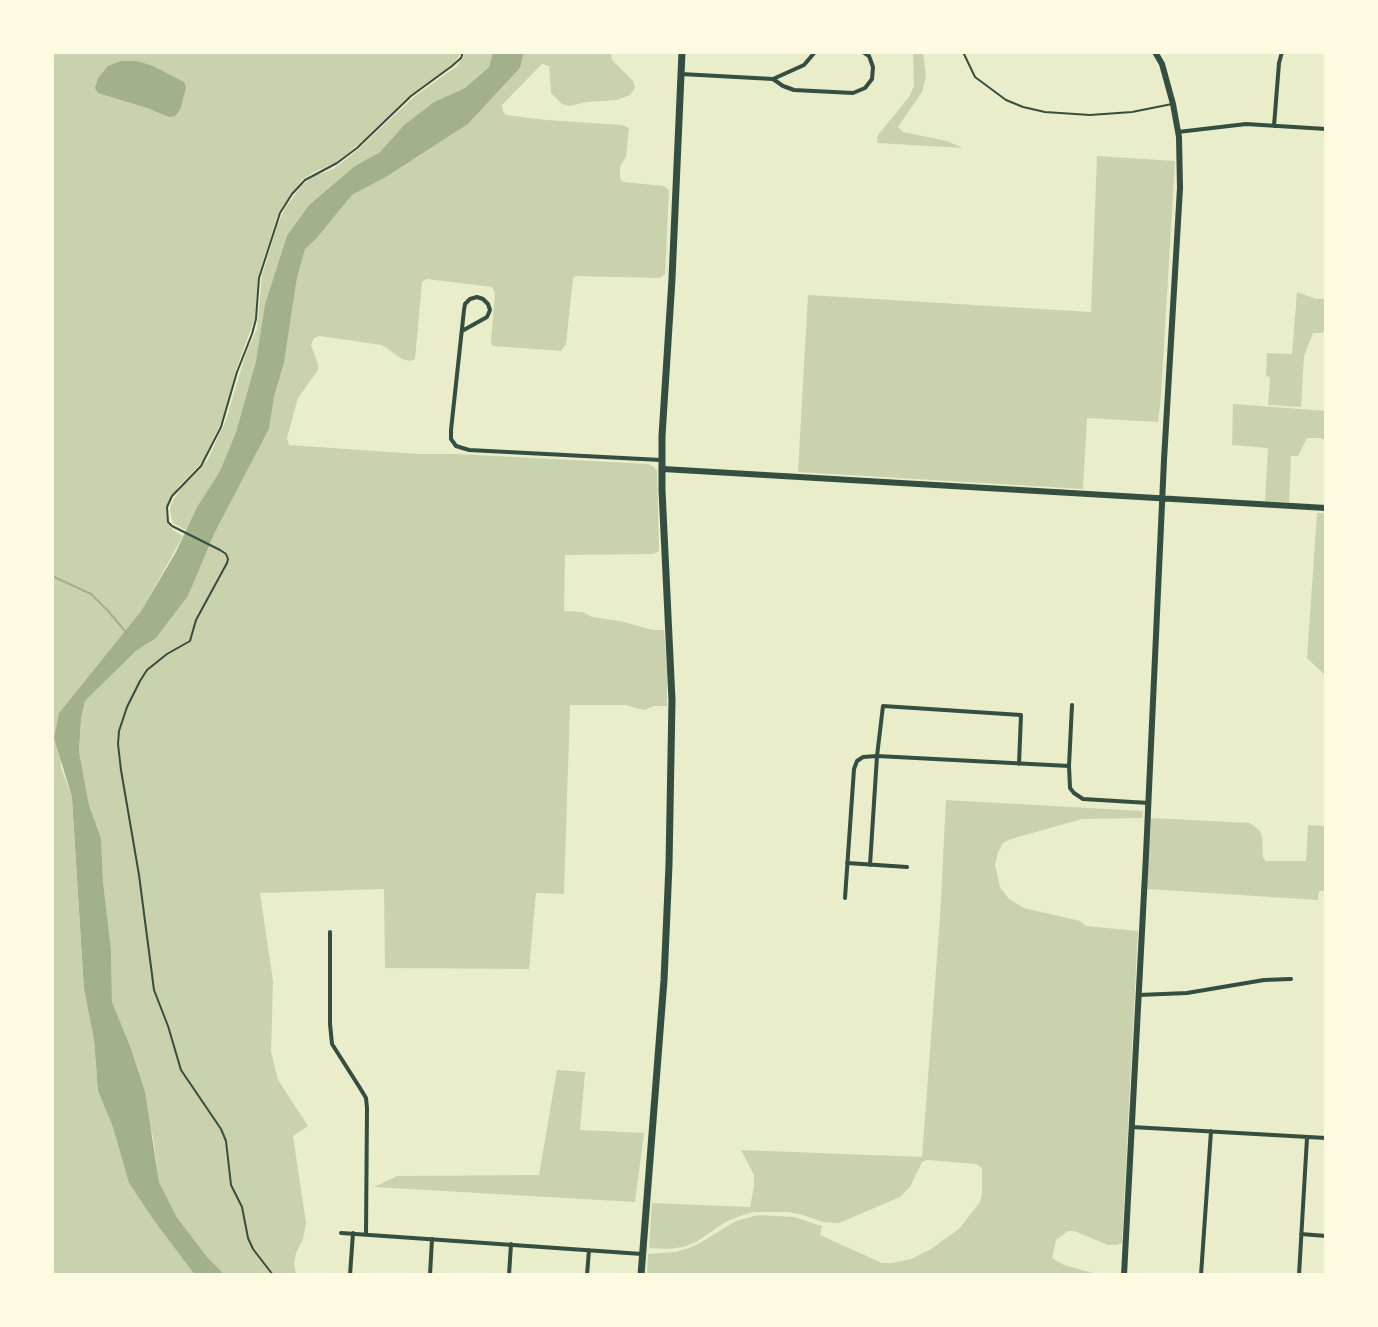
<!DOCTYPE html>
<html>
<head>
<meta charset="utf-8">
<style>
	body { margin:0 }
	#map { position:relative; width:1378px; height:1327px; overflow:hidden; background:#e9edc9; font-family:"Public Sans",sans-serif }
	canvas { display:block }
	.frame { position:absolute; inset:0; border:54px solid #fefae0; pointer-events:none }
</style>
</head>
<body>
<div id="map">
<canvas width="1378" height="1327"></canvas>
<div class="frame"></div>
</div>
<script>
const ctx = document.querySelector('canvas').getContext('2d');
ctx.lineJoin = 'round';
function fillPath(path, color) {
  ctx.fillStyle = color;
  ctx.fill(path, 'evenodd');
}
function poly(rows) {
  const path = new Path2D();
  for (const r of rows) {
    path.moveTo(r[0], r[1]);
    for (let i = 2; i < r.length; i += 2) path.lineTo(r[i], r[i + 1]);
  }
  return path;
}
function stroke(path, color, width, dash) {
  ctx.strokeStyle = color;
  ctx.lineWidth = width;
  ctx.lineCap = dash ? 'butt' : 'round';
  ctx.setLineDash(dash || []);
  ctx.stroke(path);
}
fillPath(poly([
	[52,52,462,52,453,64,406,99,367,137,348,153,337,162,314,172,303,179,284,204,277,217,260,271,256,315,236,370,224,416,203,461,179,486,167,506,167,518,169,525,173,530,183,536,141,611,59,713,61,768,72,797,84,989,94,1040,98,1091,155,1222,195,1275,52,1275],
	[466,52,493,52,489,67,465,88,434,102,404,125,380,152,355,166,309,205,287,234,265,304,256,361,236,432,220,471,197,507,186,530,173,523,170,511,171,504,181,488,208,459,226,420,246,353,257,329,262,276,277,226,285,208,302,185,314,176,333,169,354,153,415,96,457,66],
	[524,52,611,52,612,60,633,81,635,88,630,95,617,100,586,102,570,106,562,104,551,93,549,66,542,64,502,105,503,112,506,115,546,120,622,125,629,128,626,157,620,166,620,178,623,182,664,186,669,190,665,274,660,278,576,276,573,278,566,344,561,351,493,346,491,343,495,293,492,287,427,279,422,282,415,359,411,361,402,359,382,345,320,336,314,338,311,345,318,364,318,370,298,398,287,438,289,445,418,454,457,454,648,464,654,467,657,471,659,551,654,554,565,555,564,611,583,612,592,617,620,621,653,630,664,630,667,668,667,706,654,706,644,710,625,705,570,705,564,894,536,893,529,969,385,968,384,889,260,893,273,981,271,1052,278,1080,308,1126,293,1136,306,1223,303,1239,296,1253,294,1263,296,1275,225,1275,207,1257,176,1216,159,1182,153,1137,130,1046,112,1002,111,949,103,882,101,838,89,805,79,751,81,719,85,701,136,651,156,638,188,596,215,532,269,429,274,397,284,363,297,278,305,249,316,239,352,195,386,177,468,124,520,68],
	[913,52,923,52,926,76,922,92,898,127,903,132,947,141,963,148,877,143,878,135,909,97,914,86],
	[1097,156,1175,161,1161,396,1158,422,1087,418,1083,489,798,472,808,295,1091,312],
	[1297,292,1316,299,1326,299,1326,330,1322,333,1313,333,1304,356,1301,407,1268,405,1270,377,1266,376,1267,353,1292,354],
	[1233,404,1326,411,1326,440,1319,438,1307,438,1298,456,1291,456,1289,502,1265,501,1268,448,1232,445],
	[1317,513,1326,513,1326,676,1307,658],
	[946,800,1143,811,1142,818,1082,819,1011,839,1003,843,998,852,995,865,1000,887,1009,899,1024,908,1080,921,1086,926,1138,931,1122,1243,1117,1245,1108,1245,1074,1231,1068,1231,1056,1240,1052,1258,1064,1265,1100,1275,647,1275,648,1254,675,1252,689,1248,700,1243,736,1221,758,1215,794,1217,822,1226,820,1235,882,1263,892,1263,911,1259,931,1249,959,1229,980,1202,982,1193,982,1168,976,1164,927,1160,922,1162,910,1187,900,1197,839,1223,823,1222,803,1215,788,1212,753,1212,740,1216,727,1221,696,1242,683,1247,669,1249,649,1248,652,1203,750,1207,754,1187,754,1175,741,1150,922,1157,940,917],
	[1150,818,1250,823,1260,831,1262,837,1263,857,1266,861,1306,861,1308,825,1326,826,1326,891,1319,891,1318,900,1147,889],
	[557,1070,585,1072,580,1130,644,1133,635,1202,374,1187,397,1176,539,1175]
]), '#cad2ad');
fillPath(poly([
	[493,52,524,52,520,68,468,124,386,177,352,195,316,239,305,249,297,278,284,363,274,397,269,429,215,532,188,596,156,638,136,651,85,701,81,719,79,751,89,805,101,838,103,882,111,949,112,1002,130,1046,145,1092,159,1182,176,1216,207,1257,225,1275,195,1275,155,1222,129,1183,113,1127,98,1091,94,1040,84,989,72,797,54,738,59,713,141,611,176,552,197,507,220,471,236,432,256,361,265,304,287,235,309,205,355,166,380,152,404,125,434,102,465,88,489,67],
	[121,61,137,61,153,66,184,82,186,88,180,110,175,116,169,117,147,108,98,93,95,88,98,78,108,66]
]), '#a3b18a');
stroke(poly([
	[52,576,91,594,108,611,125,631]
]), '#a3b18a', 2);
stroke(poly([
	[273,1275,253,1249,248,1238,242,1207,231,1185,226,1141,221,1129,181,1070,168,1026,154,990,139,875,121,770,118,744,119,731,127,707,140,681,147,670,167,654,190,641,196,620,227,563,228,559,226,554,220,550,172,526,168,522,167,507,172,496,201,466,221,427,237,372,252,334,256,319,259,278,280,213,292,194,305,180,337,163,357,148,411,96,452,66,461,58,463,52]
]), '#344e41', 2);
stroke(poly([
	[963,52,975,77,1006,100,1023,107,1045,112,1090,115,1132,112,1172,104]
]), '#344e41', 2);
stroke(poly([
	[681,74,773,79,804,65,815,52],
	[773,79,783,86,794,90,853,93,865,88,872,79,873,67,869,56,863,52],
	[1274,126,1279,63,1282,52],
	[1178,132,1246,124,1326,129],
	[462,331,487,317,490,310,488,304,483,299,477,297,470,299,465,304,464,310,451,430,451,439,456,446,469,450,661,460],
	[1072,705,1069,766,1070,788,1074,793,1083,799,1149,803],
	[847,863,907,867],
	[870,865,877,756,883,706,1021,715,1019,764],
	[845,898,854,769,857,761,863,757,877,756,1069,766],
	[330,932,330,1024,332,1044,360,1088,366,1098,367,1108,366,1234],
	[1139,995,1187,993,1264,980,1291,979],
	[1132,1127,1326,1138],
	[341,1233,642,1254],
	[1301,1234,1326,1236],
	[350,1275,353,1233],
	[430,1275,432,1239],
	[509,1275,511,1244],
	[587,1275,589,1250],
	[1201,1275,1211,1131],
	[1299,1275,1307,1138]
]), '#344e41', 4);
stroke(poly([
	[663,469,1326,508],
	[1124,1275,1146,855,1164,460,1180,188,1179,137,1173,104,1162,64,1155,52]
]), '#344e41', 6);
stroke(poly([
	[641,1275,664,980,669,865,672,700,662,490,662,436,672,279,682,52]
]), '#344e41', 7);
</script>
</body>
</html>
